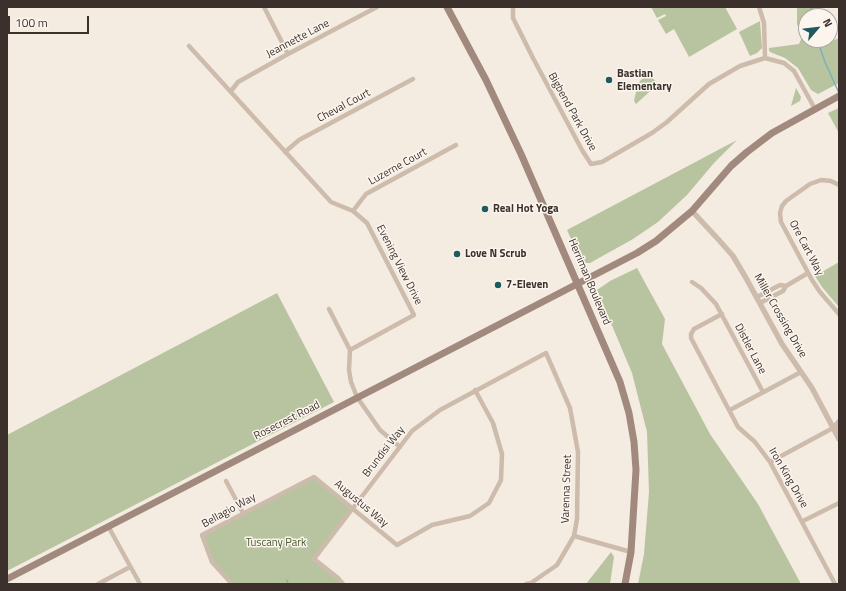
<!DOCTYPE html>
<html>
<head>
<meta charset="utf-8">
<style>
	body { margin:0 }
	#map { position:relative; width:846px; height:591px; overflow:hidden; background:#f4ebe1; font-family:"Titillium Web",sans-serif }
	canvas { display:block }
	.frame { position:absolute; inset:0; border:8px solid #3b302b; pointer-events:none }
	.north { position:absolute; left:798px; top:8px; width:40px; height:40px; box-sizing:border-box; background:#fbf5ee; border:1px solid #aea6a0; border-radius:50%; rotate:62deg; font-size:11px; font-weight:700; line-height:16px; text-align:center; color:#3b302b }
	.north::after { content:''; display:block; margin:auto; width:14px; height:18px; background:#1f5a5e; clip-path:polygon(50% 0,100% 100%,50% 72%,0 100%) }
	.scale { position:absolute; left:8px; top:16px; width:81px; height:18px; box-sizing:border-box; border:2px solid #3b302b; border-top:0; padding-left:5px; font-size:12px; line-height:14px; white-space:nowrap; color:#3b302b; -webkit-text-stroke:3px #fbf5ee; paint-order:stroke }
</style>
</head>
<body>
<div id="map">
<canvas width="846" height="591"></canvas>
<div class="frame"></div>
<div class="north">N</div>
<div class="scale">100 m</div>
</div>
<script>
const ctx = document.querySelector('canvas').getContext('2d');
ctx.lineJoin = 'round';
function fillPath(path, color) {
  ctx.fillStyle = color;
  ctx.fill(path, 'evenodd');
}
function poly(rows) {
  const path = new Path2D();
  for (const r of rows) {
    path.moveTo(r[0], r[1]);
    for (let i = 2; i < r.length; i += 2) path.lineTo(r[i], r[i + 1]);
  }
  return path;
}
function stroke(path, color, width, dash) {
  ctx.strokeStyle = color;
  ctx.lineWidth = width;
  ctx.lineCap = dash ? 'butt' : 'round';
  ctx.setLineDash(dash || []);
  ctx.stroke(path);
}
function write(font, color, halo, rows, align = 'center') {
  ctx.font = font + ' "Titillium Web",sans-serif';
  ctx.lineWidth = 3;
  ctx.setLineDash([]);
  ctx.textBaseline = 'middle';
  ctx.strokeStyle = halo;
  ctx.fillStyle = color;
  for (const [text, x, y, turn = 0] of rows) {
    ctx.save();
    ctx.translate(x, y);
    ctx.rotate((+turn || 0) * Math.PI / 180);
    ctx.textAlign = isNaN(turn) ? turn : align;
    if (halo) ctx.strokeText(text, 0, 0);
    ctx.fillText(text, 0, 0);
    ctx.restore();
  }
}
fillPath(poly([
	[651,7,725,7,737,29,689,57,674,29,666,34,658,20,666,16,665,14,657,18],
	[797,7,819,7,821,16,806,16,806,40,829,40,830,42,839,38,839,83,818,94,811,90,798,68,785,58,770,52,769,50,769,48,799,44,802,37,797,24],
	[760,21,762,48,757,53,750,56,739,32],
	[648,73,658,84,636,104,634,101,638,83],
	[796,88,801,97,800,101,791,106],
	[839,108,839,133,828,113],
	[737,140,714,163,687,195,658,222,633,239,590,263,585,263,581,261,567,230],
	[839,262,839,307,822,287,815,276],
	[637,268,665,319,662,344,710,434,758,504,801,584,638,584,644,554,649,492,647,432,632,373,597,290,610,281],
	[277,293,334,402,7,571,7,435],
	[314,477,352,509,314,559,343,584,232,584,212,562,202,535],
	[611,552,614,557,610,584,586,584]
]), '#b8c4a0');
stroke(poly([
	[811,7,812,16],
	[815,40,819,45,825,62,839,93],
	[287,580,288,584]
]), '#7fb0b2', 1.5);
stroke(poly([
	[264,7,288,54],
	[513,7,513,18,533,58,582,150,591,164,602,162,652,133,667,122,709,84,740,66,765,58,784,63,794,71,815,109],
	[759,7,764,23,765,58],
	[189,46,331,202,353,211,367,223,414,315,350,350],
	[231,91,238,82,288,54,377,7],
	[285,152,299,140,413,79],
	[839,185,831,181,821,180,810,184,786,201,782,206,780,213,781,222,812,280,820,292,839,314],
	[353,211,366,194,456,145],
	[692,282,701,288,716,304,763,392],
	[757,297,780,285,786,286],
	[760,303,783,291,786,286,808,273],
	[329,309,350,350],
	[722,314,694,329,691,334,691,338,738,427,755,442,770,462,835,584],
	[350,350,349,370,351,382,357,397,380,430,400,447],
	[730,410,801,372],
	[833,428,839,421],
	[770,462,833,428,839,428],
	[226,481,243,513],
	[803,521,839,503],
	[108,526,140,584],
	[574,536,631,552],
	[98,584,130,567],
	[232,584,212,562,202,535,314,477,397,545,432,525,470,516,489,503,501,480,502,454,493,423,475,390],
	[343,584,338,578,314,559,412,431,440,410,546,353,570,408,578,452,577,519,574,536,557,565,531,583,526,584]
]), '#cdbbac', 4.5);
stroke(poly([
	[692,211,718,239,733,256,746,278,782,344,812,388,839,439]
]), '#cdbbac', 5.5);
stroke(poly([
	[447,7,486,80,521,154,620,382,629,413,634,442,636,470,631,552,625,584],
	[7,579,637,253,656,241,692,211,731,166,747,152,772,133,839,96]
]), '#a18a7d', 7);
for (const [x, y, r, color] of [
	[609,80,4,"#1f5a5e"],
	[485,209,4,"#1f5a5e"],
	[457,254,4,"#1f5a5e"],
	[498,285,4,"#1f5a5e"]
]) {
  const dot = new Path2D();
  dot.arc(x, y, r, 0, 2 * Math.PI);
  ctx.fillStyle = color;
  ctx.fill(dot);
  stroke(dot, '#fbf5ee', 1.5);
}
write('11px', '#3b302b', '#fbf5ee', [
	["Jeannette Lane",298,39,-28],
	["Cheval Court",344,106,-28],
	["Bigbend Park Drive",572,112,61],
	["Luzerne Court",398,167,-29],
	["Ore Cart Way",806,248,62],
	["Evening View Drive",399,265,63],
	["Herriman Boulevard",589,282,67],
	["Miller Crossing Drive",780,316,60],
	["Distler Lane",750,349,62],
	["Rosecrest Road",287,421,-27],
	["Brundisi Way",384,452,-52],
	["Iron King Drive",788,478,60],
	["Varenna Street",567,489,-88],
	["Augustus Way",361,504,40],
	["Bellagio Way",229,511,-29]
]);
write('bold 11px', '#3b302b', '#fbf5ee', [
	["Bastian",617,74],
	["Elementary",617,87],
	["Real Hot Yoga",493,209],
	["Love N Scrub",465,254],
	["7-Eleven",506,285]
], 'left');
write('11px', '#4a5a2e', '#fbf5ee', [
	["Tuscany Park",276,543]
]);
</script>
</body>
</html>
